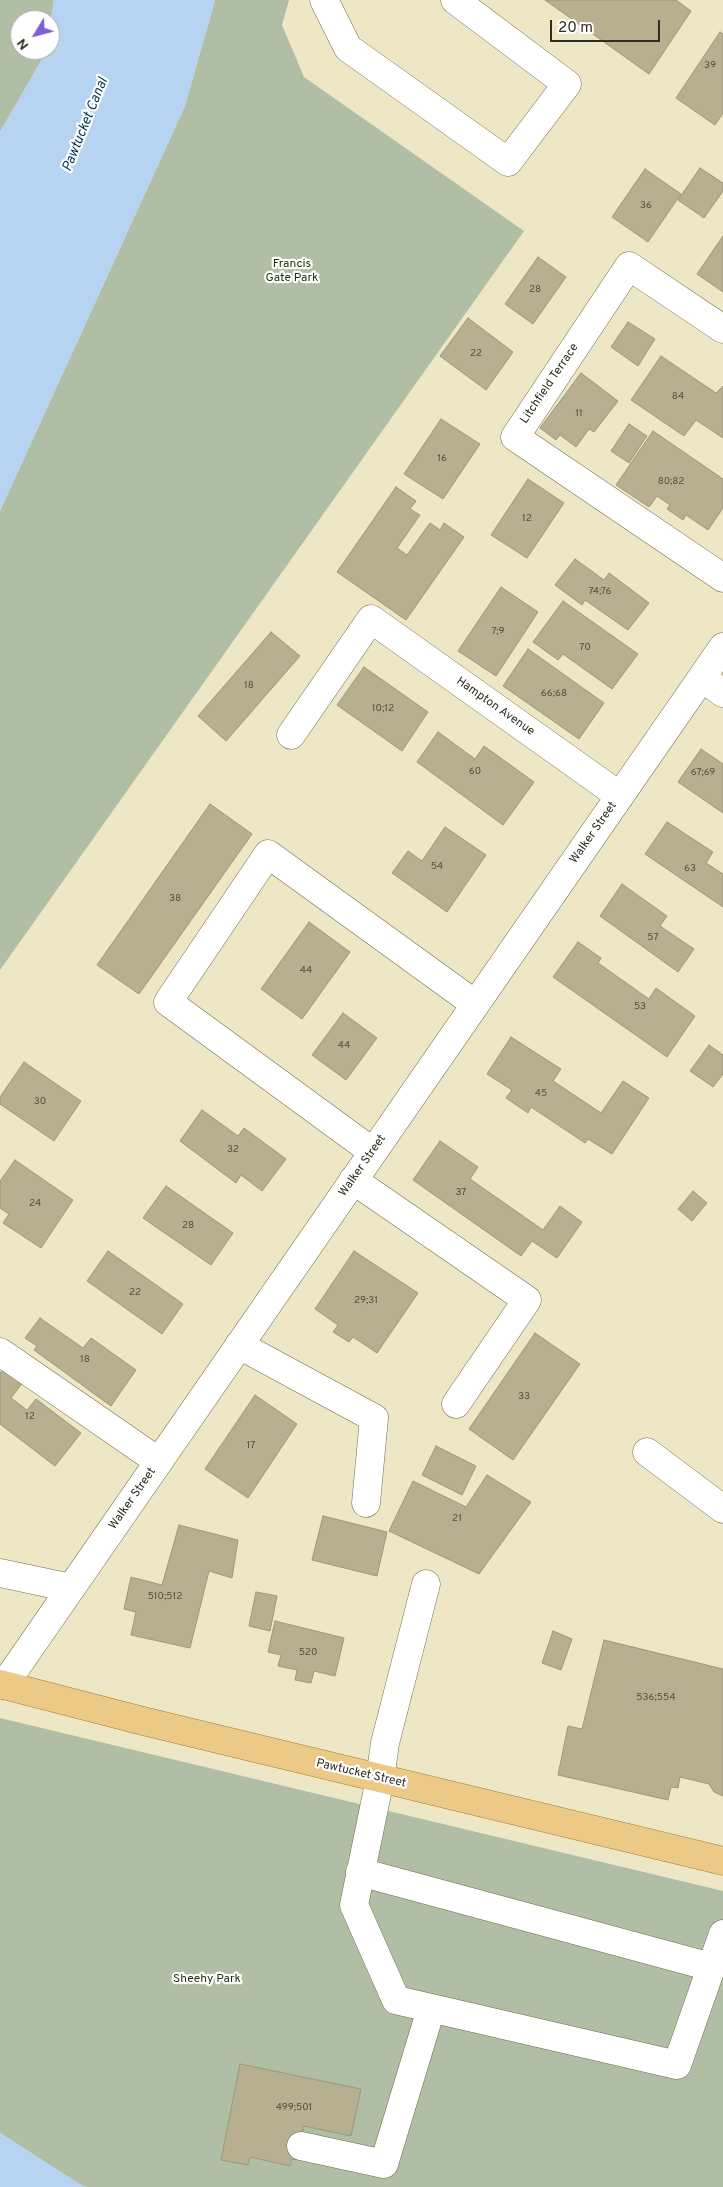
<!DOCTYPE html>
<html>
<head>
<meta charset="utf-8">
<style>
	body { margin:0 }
	#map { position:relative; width:723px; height:2187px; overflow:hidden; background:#ede7c6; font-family:Overpass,sans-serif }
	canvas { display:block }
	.north { position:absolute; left:10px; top:10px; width:50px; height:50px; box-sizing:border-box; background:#fff; border:1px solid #acaba6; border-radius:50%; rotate:233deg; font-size:14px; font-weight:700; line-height:20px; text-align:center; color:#302e21 }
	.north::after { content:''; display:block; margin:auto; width:18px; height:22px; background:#7e5ed9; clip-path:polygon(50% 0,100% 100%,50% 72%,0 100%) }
	.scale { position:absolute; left:550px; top:20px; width:110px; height:22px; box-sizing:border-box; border:2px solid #302e21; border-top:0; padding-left:6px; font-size:15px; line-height:18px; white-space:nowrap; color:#302e21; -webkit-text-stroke:4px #fff; paint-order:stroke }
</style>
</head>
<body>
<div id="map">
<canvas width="723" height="2187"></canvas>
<div class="north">N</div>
<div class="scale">20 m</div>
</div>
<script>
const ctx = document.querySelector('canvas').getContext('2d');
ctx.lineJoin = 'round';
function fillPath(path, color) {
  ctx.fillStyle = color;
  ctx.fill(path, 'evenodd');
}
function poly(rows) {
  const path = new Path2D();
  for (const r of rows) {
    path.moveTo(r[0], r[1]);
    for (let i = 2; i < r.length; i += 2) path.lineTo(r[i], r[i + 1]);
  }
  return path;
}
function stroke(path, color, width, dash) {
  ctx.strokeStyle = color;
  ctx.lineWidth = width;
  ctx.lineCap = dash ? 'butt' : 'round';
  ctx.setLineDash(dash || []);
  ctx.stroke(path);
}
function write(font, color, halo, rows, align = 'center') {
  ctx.font = font + ' Overpass,sans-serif';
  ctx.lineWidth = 4.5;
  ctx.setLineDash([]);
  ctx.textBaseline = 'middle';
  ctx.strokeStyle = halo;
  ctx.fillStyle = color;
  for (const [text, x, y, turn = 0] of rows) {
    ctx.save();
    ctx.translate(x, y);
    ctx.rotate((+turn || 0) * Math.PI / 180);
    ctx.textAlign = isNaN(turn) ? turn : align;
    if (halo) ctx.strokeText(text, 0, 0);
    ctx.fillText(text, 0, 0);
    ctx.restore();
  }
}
fillPath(poly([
	[0,0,54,0,50,26,50,20,20,20,20,50,46,50,45,54,0,132],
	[215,0,289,0,282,25,304,77,524,231,0,970,0,511,185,106],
	[0,1718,723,1891,723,2187,87,2187,81,2185,0,2133]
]), '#b0bea6');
fillPath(poly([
	[54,0,215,0,185,106,0,511,0,132,45,54,46,50,50,50,50,26],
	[0,2133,81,2185,87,2187,0,2187]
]), '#b6d3f1');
const building = poly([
	[545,0,676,0,691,11,649,74,545,0],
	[720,32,723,34,723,113,715,125,676,98,720,32],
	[700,168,723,183,723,191,704,218,678,200,700,168],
	[645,169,681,194,648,242,612,217,645,169],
	[723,236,723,292,697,274,723,236],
	[538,257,566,277,533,324,505,304,538,257],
	[468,318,513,352,486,390,440,356,468,318],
	[628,322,655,339,638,366,611,347,628,322],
	[661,356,716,393,723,386,723,438,696,420,684,436,631,400,661,356],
	[581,373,618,401,594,432,589,429,576,447,560,435,556,440,540,428,581,373],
	[441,419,480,444,443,499,404,474,441,419],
	[629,424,647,436,629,463,611,451,629,424],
	[653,431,723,479,723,508,708,530,686,515,683,520,667,509,670,505,657,496,649,507,616,485,653,431],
	[528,479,564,503,527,558,491,535,528,479],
	[396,487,416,501,410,509,420,515,397,548,407,555,430,523,440,530,444,523,464,537,406,620,337,572,396,487],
	[575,559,604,580,609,573,649,603,628,630,585,600,582,605,555,585,575,559],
	[501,587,538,612,496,676,458,651,501,587],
	[563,601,638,654,612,689,563,654,558,660,533,642,563,601],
	[271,632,300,656,226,741,198,716,271,632],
	[528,649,604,703,579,739,503,686,528,649],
	[364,667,428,712,402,751,337,705,364,667],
	[438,732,475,759,484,746,534,782,503,825,417,762,438,732],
	[701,749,723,764,723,813,678,782,701,749],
	[210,804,252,834,139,994,97,965,210,804],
	[667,822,713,852,706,863,723,874,723,907,645,854,667,822],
	[445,827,486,855,447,912,392,873,408,851,422,861,445,827],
	[622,884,667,916,660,926,694,949,678,972,600,916,622,884],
	[309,922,350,952,302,1019,261,989,309,922],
	[578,942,601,958,598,963,649,999,656,988,695,1016,667,1057,553,977,578,942],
	[343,1013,377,1038,346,1080,312,1055,343,1013],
	[511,1037,561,1069,553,1081,601,1113,623,1081,649,1098,612,1154,588,1139,585,1143,531,1107,528,1113,506,1098,512,1090,487,1074,511,1037],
	[709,1045,723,1055,723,1074,713,1087,690,1071,709,1045],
	[24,1062,81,1101,54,1141,0,1104,0,1097,24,1062],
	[202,1110,238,1136,244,1128,286,1159,262,1191,241,1175,236,1183,180,1141,202,1110],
	[440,1141,478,1167,470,1179,543,1230,560,1206,582,1222,557,1258,532,1241,521,1256,413,1180,440,1141],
	[15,1160,73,1200,41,1248,3,1223,9,1214,0,1208,0,1181,15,1160],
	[166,1186,233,1233,211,1265,143,1218,166,1186],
	[693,1191,707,1203,692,1221,678,1209,693,1191],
	[108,1251,183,1304,162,1334,87,1281,108,1251],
	[354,1251,418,1293,377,1353,353,1337,349,1342,333,1332,338,1325,315,1309,354,1251],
	[40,1318,83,1348,91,1338,136,1370,111,1406,34,1350,37,1346,25,1338,40,1318],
	[535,1333,580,1364,513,1460,469,1429,535,1333],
	[4,1368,23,1382,11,1398,27,1410,36,1399,81,1433,55,1466,0,1424,0,1373,4,1368],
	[255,1395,297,1424,248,1498,205,1469,255,1395],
	[436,1446,476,1466,462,1495,422,1475,436,1446],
	[487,1475,531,1502,479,1574,389,1531,413,1481,466,1507,487,1475],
	[323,1516,387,1532,377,1576,312,1560,323,1516],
	[179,1525,238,1540,232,1578,209,1571,190,1648,131,1635,136,1612,124,1609,131,1577,162,1585,179,1525],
	[256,1592,277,1596,270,1631,249,1626,256,1592],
	[275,1621,344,1638,335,1676,314,1671,311,1683,295,1680,297,1670,278,1666,281,1655,268,1652,275,1621],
	[553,1631,572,1639,561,1670,542,1663,553,1631],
	[604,1640,723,1669,723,1796,714,1792,709,1784,680,1777,678,1788,671,1787,668,1800,558,1775,568,1726,582,1729,604,1640],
	[240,2064,361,2089,351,2136,304,2126,297,2160,292,2159,290,2166,250,2157,248,2165,221,2160,240,2064]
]);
fillPath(building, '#b6b091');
stroke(building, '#9d9879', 1);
const minor = poly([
	[324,0,348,48,508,162,567,84,455,0],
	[723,329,629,266,515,437,723,578],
	[702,678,723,693],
	[291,735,371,619,620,796],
	[373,1152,168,1002,268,854,475,1004],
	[353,1180,527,1300,456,1404],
	[239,1345,374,1418,366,1503],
	[0,1352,158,1461],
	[647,1452,723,1509],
	[0,1573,71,1588],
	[426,1584,385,1743,380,1779,354,1905,396,2000,677,2065,723,1934],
	[4,1685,723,647],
	[360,1872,711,1967],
	[301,2146,384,2164,431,2009]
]);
const major = poly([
	[0,1684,143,1721,723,1861]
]);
stroke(minor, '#716c4f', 29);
stroke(major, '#a27b2f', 29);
stroke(minor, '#fff', 28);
stroke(major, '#ecc986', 28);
write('10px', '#524e3d', null, [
	["39",710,66],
	["36",646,206],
	["28",535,290],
	["22",476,354],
	["84",678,397],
	["11",579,414],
	["16",442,459],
	["80;82",671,482],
	["12",527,519],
	["74;76",600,592],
	["7;9",498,632],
	["70",585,648],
	["18",249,686],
	["66;68",554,694],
	["10;12",383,709],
	["60",475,772],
	["67;69",703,773],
	["54",437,867],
	["63",690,869],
	["38",175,899],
	["57",653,938],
	["44",306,971],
	["53",640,1007],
	["44",344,1046],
	["45",541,1094],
	["30",40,1102],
	["32",233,1150],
	["37",461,1193],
	["24",35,1204],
	["28",188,1226],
	["22",135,1293],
	["29;31",366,1301],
	["18",85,1360],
	["33",524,1397],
	["12",30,1417],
	["17",251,1446],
	["21",457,1519],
	["510;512",165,1597],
	["520",308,1653],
	["536;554",656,1698],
	["499;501",294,2108]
]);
write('12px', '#1a3200', '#fff', [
	["Francis",292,265],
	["Gate Park",292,279],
	["Sheehy Park",207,1980]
]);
write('12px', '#302e21', '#fff', [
	["Litchfield Terrace",550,384,-56],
	["Hampton Avenue",495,707,35],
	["Walker Street",594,833,-55],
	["Walker Street",363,1166,-55],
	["Walker Street",133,1499,-55],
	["Pawtucket Street",361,1774,13]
]);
write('italic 14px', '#073259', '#fff', [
	["Pawtucket Canal",86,125,-68]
]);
</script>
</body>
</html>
